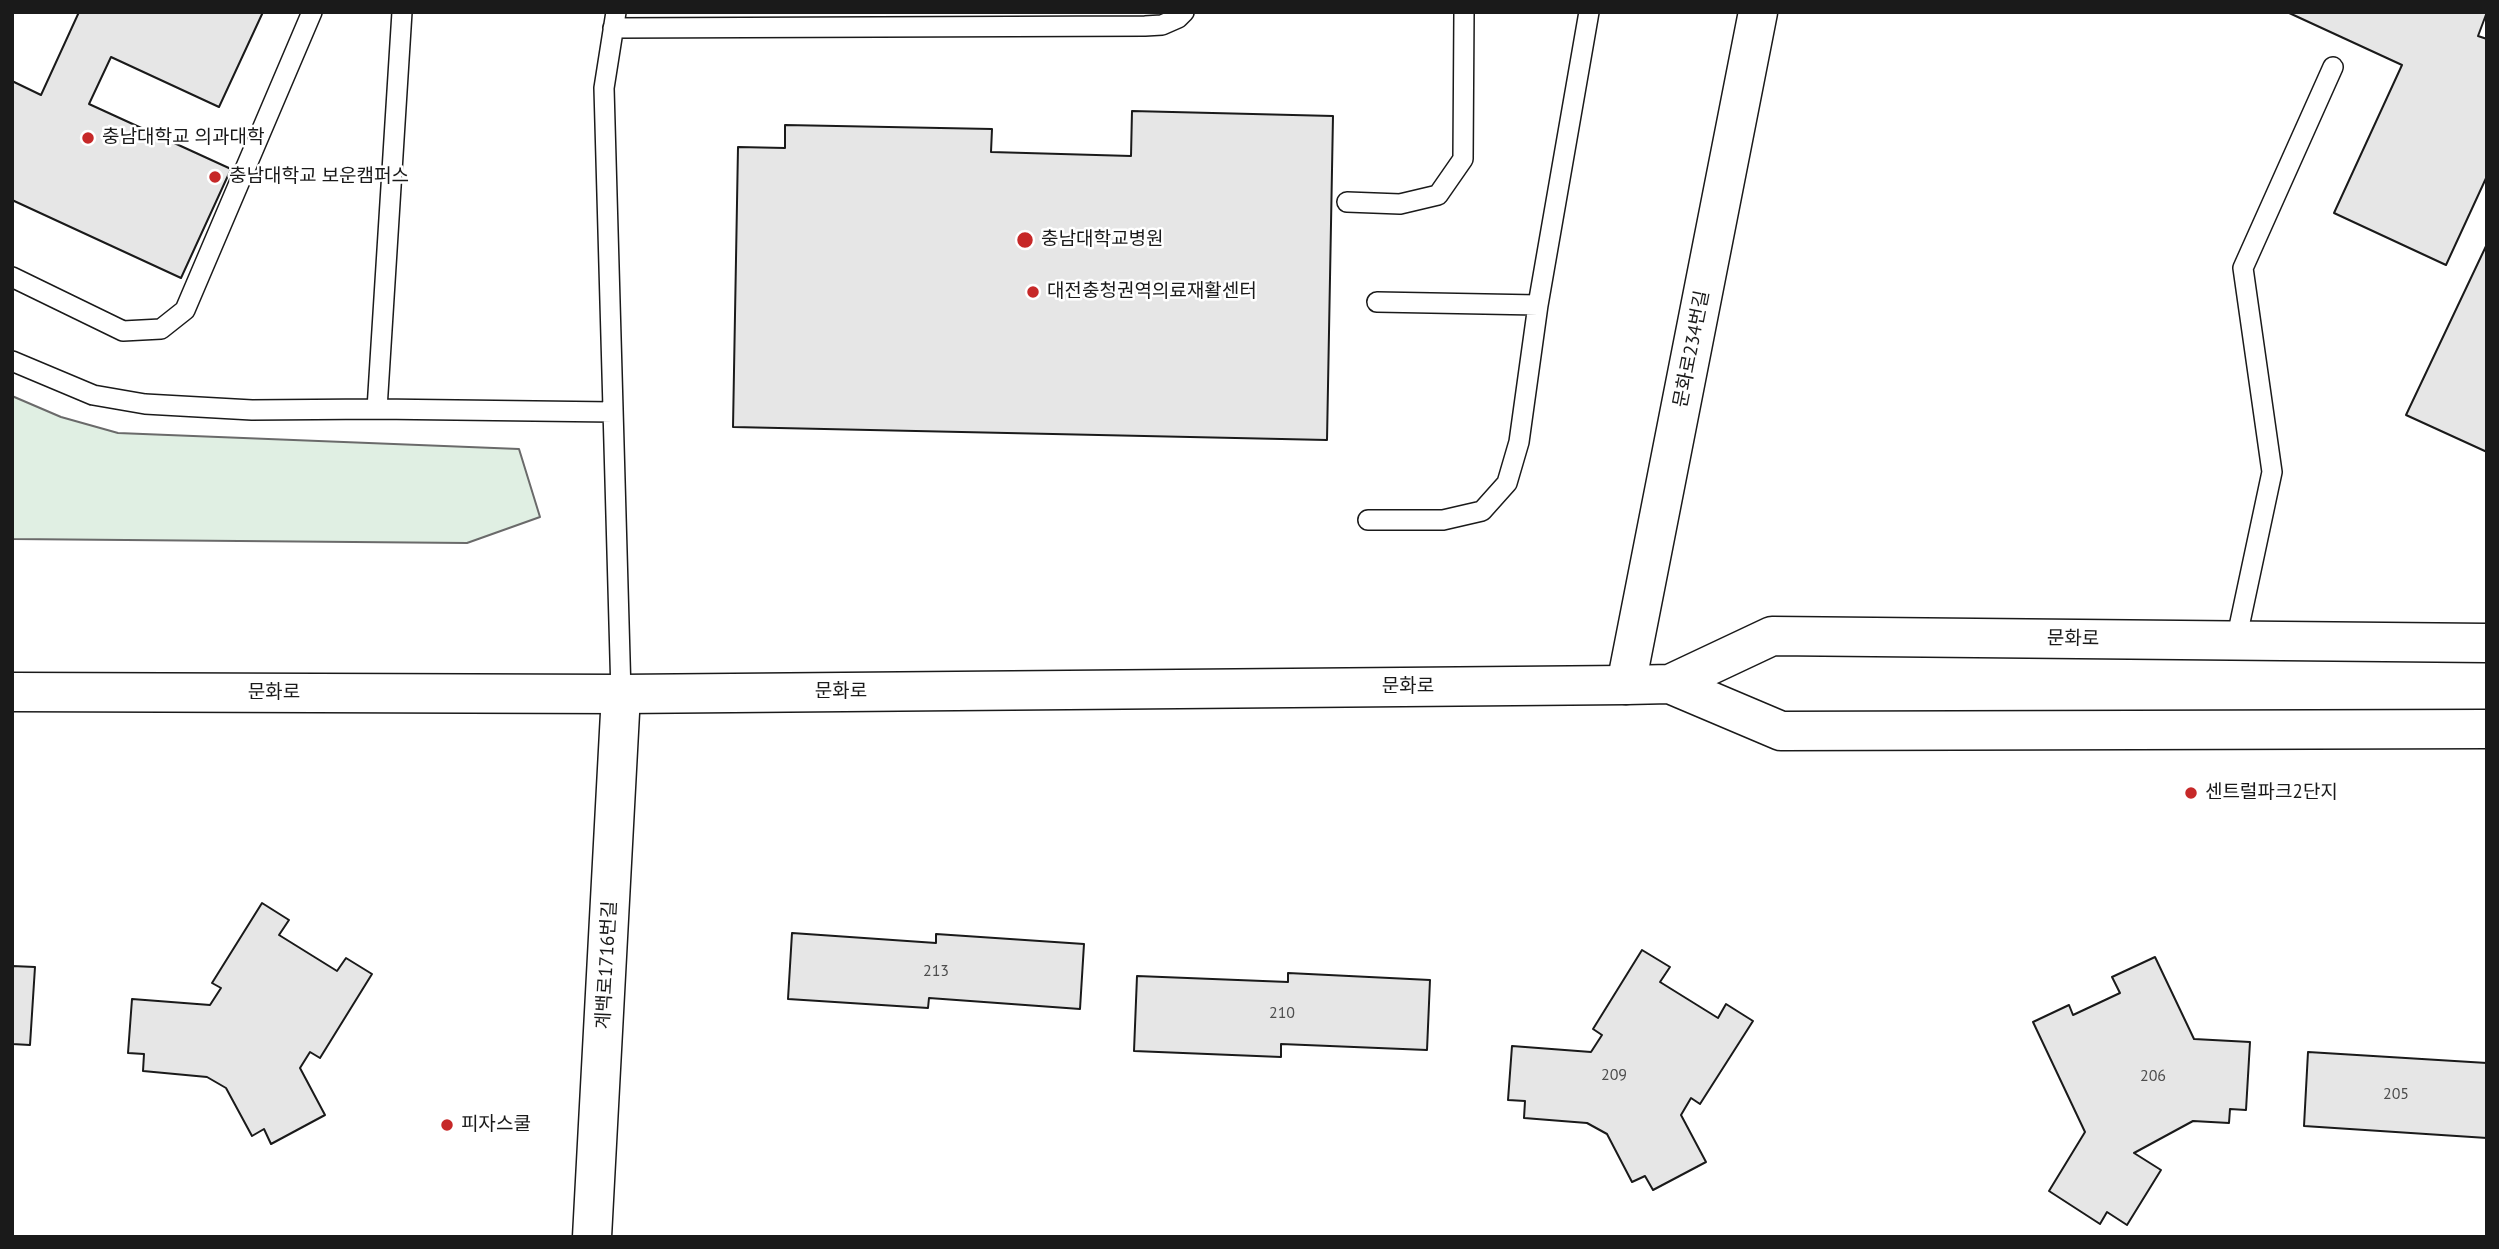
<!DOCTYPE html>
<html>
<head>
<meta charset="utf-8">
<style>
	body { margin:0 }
	#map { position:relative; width:2499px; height:1249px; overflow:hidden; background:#fff; font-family:"PT Sans",sans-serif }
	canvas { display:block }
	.frame { position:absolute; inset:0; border:14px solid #1a1a1a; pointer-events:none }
</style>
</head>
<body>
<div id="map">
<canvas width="2499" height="1249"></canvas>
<div class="frame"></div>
</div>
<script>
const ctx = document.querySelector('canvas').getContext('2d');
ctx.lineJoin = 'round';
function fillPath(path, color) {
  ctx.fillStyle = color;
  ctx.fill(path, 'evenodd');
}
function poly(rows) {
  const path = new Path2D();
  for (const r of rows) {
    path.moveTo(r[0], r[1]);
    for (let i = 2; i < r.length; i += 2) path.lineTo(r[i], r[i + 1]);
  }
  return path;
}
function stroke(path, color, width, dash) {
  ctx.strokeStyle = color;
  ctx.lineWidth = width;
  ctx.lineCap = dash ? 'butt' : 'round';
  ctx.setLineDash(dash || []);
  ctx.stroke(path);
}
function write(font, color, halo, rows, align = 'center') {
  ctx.font = font + ' "PT Sans","Noto Sans KR",sans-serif';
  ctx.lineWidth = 5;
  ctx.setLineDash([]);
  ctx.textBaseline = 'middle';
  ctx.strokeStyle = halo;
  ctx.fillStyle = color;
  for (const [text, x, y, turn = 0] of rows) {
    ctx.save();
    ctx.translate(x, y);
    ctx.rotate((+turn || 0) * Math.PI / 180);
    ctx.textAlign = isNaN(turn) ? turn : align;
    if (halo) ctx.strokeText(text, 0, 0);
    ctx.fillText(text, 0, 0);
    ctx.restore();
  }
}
const green = poly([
	[12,396,61,417,118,433,519,449,540,517,467,543,12,539,12,396]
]);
fillPath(green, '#e0efe3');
stroke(green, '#6a6a6a', 2);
const building = poly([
	[79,12,263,12,219,107,111,57,89,104,231,169,181,278,12,200,12,81,41,95,79,12],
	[2287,12,2487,12,2478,36,2487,39,2487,176,2446,265,2334,213,2402,65,2287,12],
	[1132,111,1333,116,1327,440,733,427,738,147,785,148,785,125,992,129,991,152,1131,156,1132,111],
	[2487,244,2487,452,2406,415,2487,244],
	[262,903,289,920,279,935,337,971,346,958,372,974,320,1058,310,1052,300,1068,325,1115,271,1144,264,1129,252,1136,226,1088,207,1077,143,1071,144,1054,128,1053,132,999,210,1005,221,988,212,983,262,903],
	[792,933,936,943,936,934,1084,944,1080,1009,929,998,928,1008,788,999,792,933],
	[1642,950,1670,967,1660,982,1718,1018,1726,1004,1753,1021,1700,1104,1691,1098,1681,1115,1706,1162,1653,1190,1645,1176,1632,1182,1607,1134,1587,1123,1524,1118,1525,1101,1508,1100,1512,1046,1591,1052,1602,1035,1593,1029,1642,950],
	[2155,957,2194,1039,2250,1042,2246,1110,2230,1109,2229,1123,2193,1121,2134,1153,2161,1170,2127,1225,2107,1212,2100,1224,2049,1191,2085,1132,2033,1022,2069,1005,2073,1015,2120,993,2112,977,2155,957],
	[12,966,35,967,30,1045,12,1044,12,966],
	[1288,973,1430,980,1427,1050,1281,1044,1281,1057,1134,1051,1137,976,1288,982,1288,973],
	[2308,1052,2487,1063,2487,1138,2304,1126,2308,1052]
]);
fillPath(building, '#e6e6e6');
stroke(building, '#1a1a1a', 2);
const lane = poly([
	[402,12,377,409,613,412],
	[616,12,604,88,621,694],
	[613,28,1145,26,1162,25,1178,18,1184,12],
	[1347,202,1400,204,1438,195,1463,159,1464,12],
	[12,277,123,331,161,329,185,310,312,12],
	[1377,302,1538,305],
	[12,361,93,395,145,404,252,410,377,409],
	[1368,520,1443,520,1482,511,1507,483,1519,442,1538,305,1589,12],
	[2236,641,2272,472,2243,268,2333,67]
]);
const secondary = poly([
	[1626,685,1758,12],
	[592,1237,621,694]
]);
const primary = poly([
	[1670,684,1781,731,2487,729],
	[12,692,621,694,1626,685,1670,684,1772,636,2487,643]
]);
stroke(lane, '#1a1a1a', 22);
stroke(secondary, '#1a1a1a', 41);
stroke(primary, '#1a1a1a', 41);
stroke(lane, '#fff', 19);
stroke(secondary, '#fff', 38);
stroke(primary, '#fff', 38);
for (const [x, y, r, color] of [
	[88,138,7,"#c62828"],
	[215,177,7,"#c62828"],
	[1025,240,9,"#c62828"],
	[1033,292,7,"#c62828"],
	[2191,793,7,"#c62828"],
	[447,1125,7,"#c62828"]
]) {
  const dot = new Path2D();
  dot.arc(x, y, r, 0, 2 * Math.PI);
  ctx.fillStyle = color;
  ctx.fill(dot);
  stroke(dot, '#fff', 2.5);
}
write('16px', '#4d4d4d', null, [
	["213",936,971],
	["210",1282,1013],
	["209",1614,1075],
	["206",2153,1076],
	["205",2396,1094]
]);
write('19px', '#1a1a1a', '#fff', [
	["충남대학교 의과대학",102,138],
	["충남대학교 보운캠퍼스",229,177],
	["충남대학교병원",1041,240],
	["대전충청권역의료재활센터",1047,292],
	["센트럴파크2단지",2205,793],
	["피자스쿨",461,1125]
], 'left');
write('19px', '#1a1a1a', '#fff', [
	["문화로234번길",1692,349,-79],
	["문화로",2073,639,1],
	["문화로",1408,687],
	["문화로",841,692],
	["문화로",274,693],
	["계백로1716번길",607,965,-87]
]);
</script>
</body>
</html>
